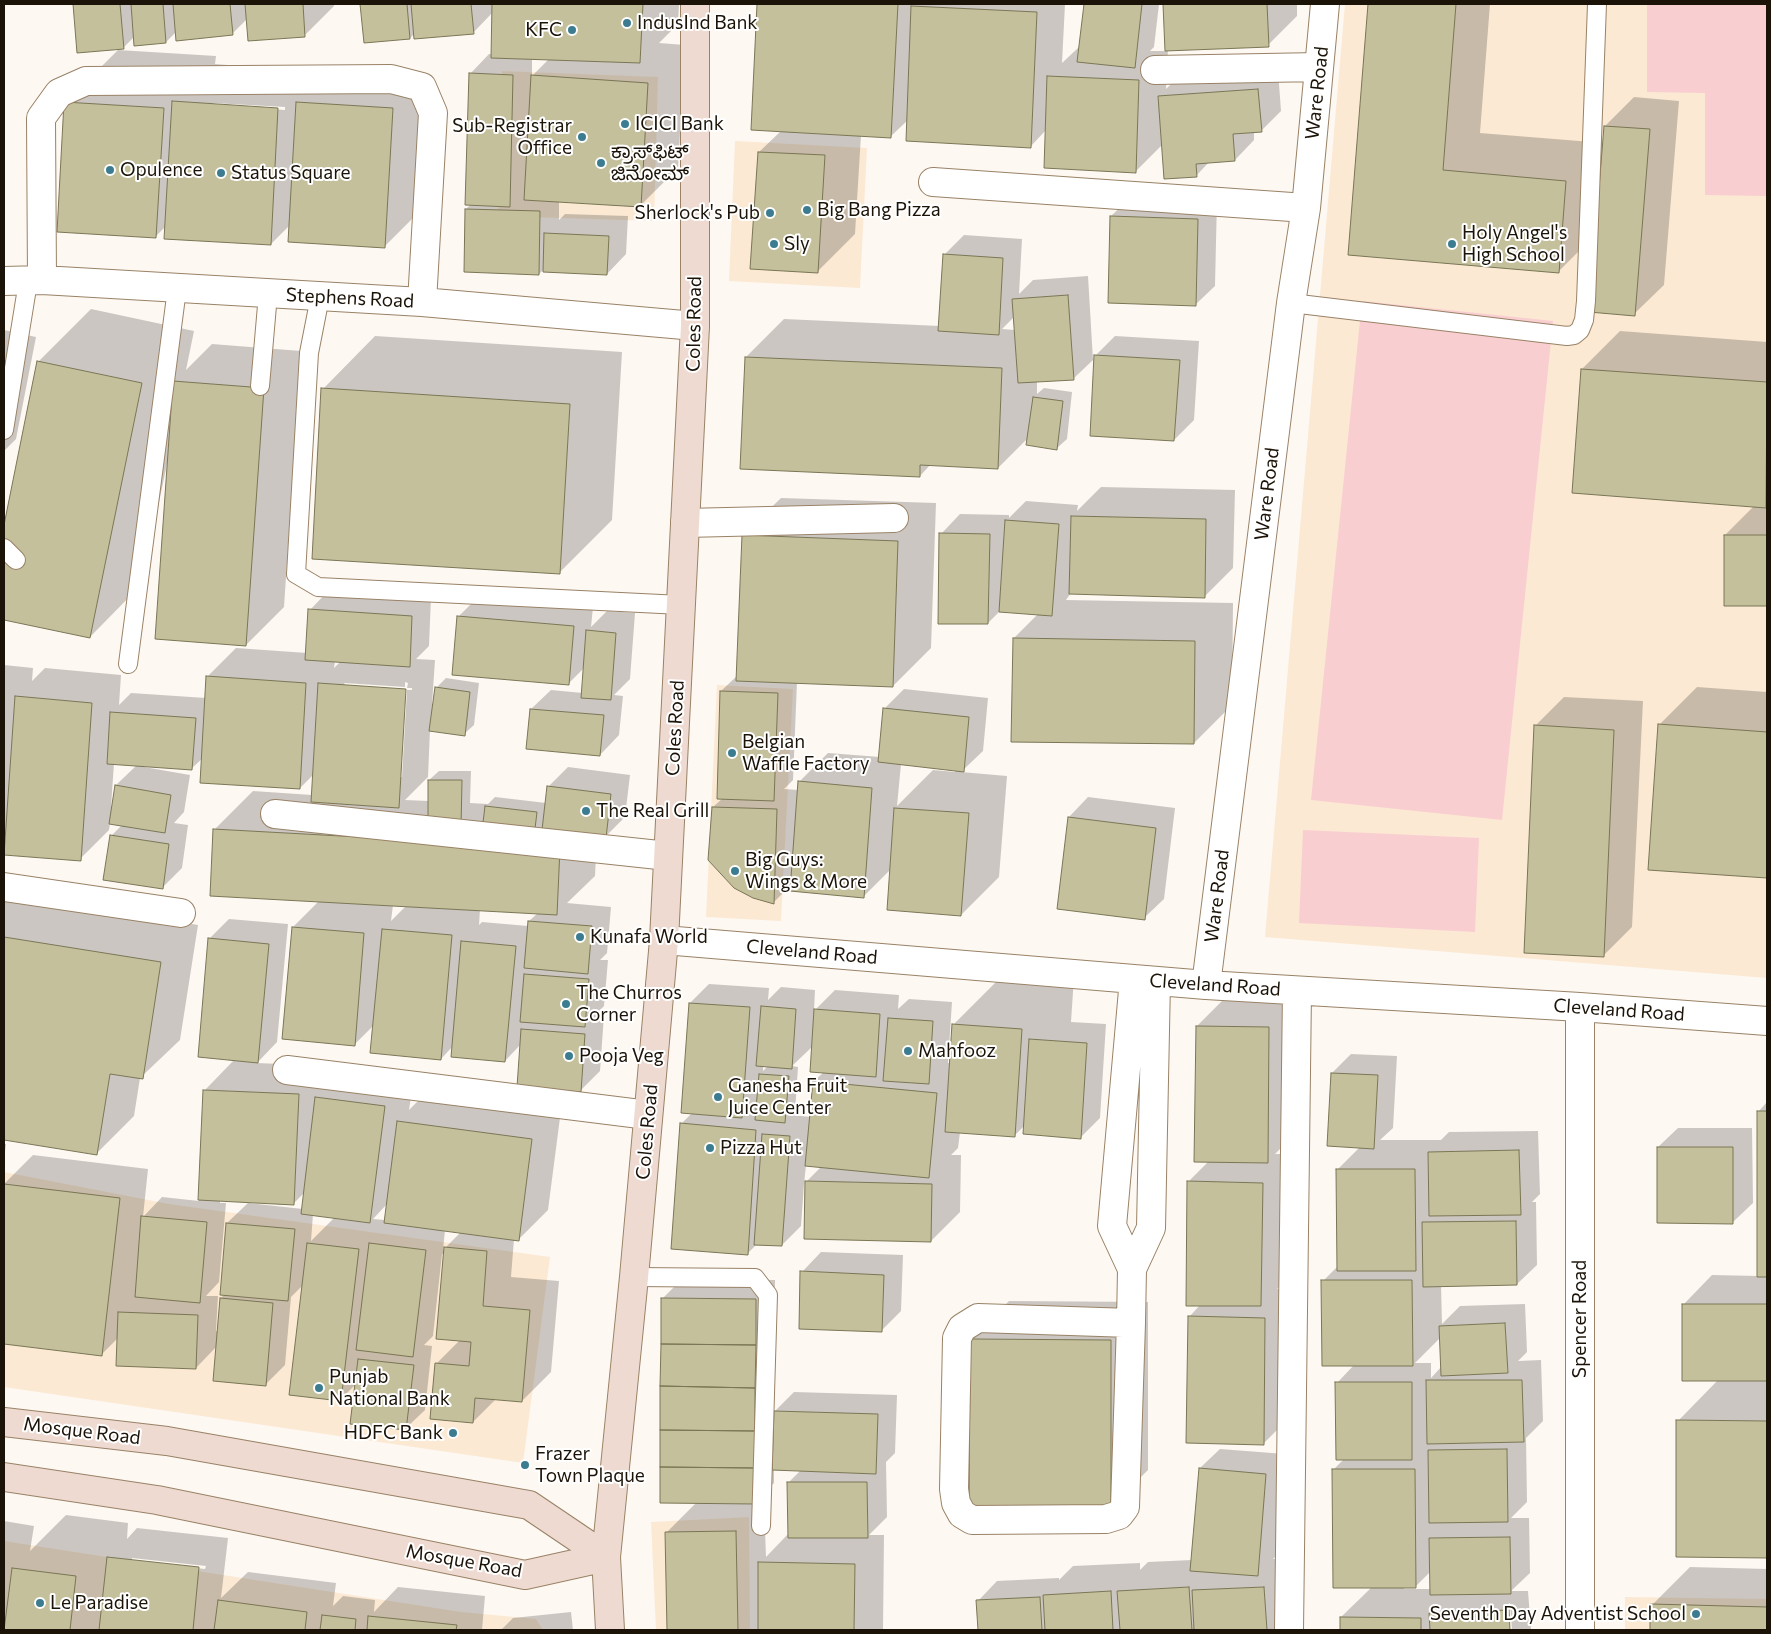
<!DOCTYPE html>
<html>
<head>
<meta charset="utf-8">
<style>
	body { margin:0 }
	#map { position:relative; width:1771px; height:1634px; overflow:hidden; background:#fef8f2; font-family:Commissioner,sans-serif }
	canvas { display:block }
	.frame { position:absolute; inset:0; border:5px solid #1b1308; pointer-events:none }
</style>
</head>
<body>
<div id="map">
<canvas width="1771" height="1634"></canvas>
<div class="frame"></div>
</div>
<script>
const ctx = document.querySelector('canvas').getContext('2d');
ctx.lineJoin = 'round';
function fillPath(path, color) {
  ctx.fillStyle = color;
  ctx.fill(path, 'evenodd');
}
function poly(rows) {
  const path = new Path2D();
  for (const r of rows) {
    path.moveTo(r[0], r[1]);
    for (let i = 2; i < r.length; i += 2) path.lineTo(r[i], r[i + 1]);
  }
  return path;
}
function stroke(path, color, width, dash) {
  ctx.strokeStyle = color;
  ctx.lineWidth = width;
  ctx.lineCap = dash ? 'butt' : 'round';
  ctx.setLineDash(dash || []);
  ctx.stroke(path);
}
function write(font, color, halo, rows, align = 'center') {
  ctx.font = font + ' Commissioner,"Noto Sans Kannada",sans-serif';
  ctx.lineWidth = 4;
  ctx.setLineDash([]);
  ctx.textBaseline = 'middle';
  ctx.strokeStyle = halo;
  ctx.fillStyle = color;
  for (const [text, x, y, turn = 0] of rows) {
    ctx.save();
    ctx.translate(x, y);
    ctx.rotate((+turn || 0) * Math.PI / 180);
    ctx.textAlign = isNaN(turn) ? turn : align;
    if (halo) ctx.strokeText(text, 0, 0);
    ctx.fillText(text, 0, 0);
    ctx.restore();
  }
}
fillPath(poly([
	[1345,4,1767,4,1767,978,1265,937],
	[502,71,658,77,654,221,498,216],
	[735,141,867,148,860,288,729,281],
	[717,685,793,689,781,921,706,917],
	[4,1172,169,1204,550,1257,523,1463,4,1387],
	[749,1517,750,1630,656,1630,651,1522],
	[4,1541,461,1612,536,1619,543,1630,4,1630],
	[1625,1597,1767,1599,1767,1630,1625,1630]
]), '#fbe9d3');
fillPath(poly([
	[1647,4,1767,4,1767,196,1705,195,1705,93,1647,92],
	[1362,301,1553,321,1502,820,1311,800],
	[1303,830,1479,838,1475,932,1299,923]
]), '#f9ced1');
fillPath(poly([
	[74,4,334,4,334,6,305,35,248,18,232,34,177,31,166,42,135,36,123,48,78,51],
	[362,4,679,4,678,24,659,43,685,45,678,168,640,206,559,201,559,220,565,214,628,216,626,254,607,274,545,268,539,274,466,209,471,204,470,74,489,54,492,54,493,12,473,33,415,33,410,38,365,42],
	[532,58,549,59,532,76],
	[758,4,1065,4,1062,63,1078,48,1080,48,1085,4,1159,4,1154,47,1150,51,1166,51,1164,4,1297,4,1297,16,1268,45,1168,49,1166,89,1179,76,1278,70,1281,111,1261,131,1254,131,1254,140,1235,160,1210,161,1196,176,1163,144,1136,171,1046,130,1031,146,908,120,890,137,861,135,855,234,817,272,759,152,781,131,752,129],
	[1370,4,1490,4,1480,133,1604,143,1605,126,1634,97,1679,101,1664,285,1634,314,1597,233,1558,272,1350,254],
	[118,50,216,56,215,64,422,80,414,217,385,246,290,225,271,244,166,226,155,237,65,103],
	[213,103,285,107,285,110,213,105],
	[1131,197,1217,199,1215,286,1195,305,1111,216],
	[964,235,1022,239,1019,294,1033,280,1088,276,1093,360,1073,379,1037,381,1037,394,1044,388,1072,392,1067,439,1057,448,1029,437,998,468,931,464,920,476,746,357,784,319,940,326,944,255],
	[1014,317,1015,330,1002,329],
	[91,309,194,331,186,370,212,344,301,351,284,607,246,645,167,464,142,584,90,637,4,618,4,531,38,362],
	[4,330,36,337,16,439,4,451],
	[1620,331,1767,342,1767,605,1725,605,1725,535,1754,506,1582,369],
	[375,336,622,352,612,520,559,573,323,389],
	[1115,336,1199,341,1194,420,1174,440,1095,356],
	[1101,487,1235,490,1233,568,1204,597,1071,593,1066,600,1233,603,1232,705,1194,743,1014,638,1039,613,1000,611,988,623,941,534,960,514,1009,515,1009,518,1026,501,1078,505,1077,511],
	[781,498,936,503,931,648,893,686,797,682,793,780,784,789,798,790,799,782,828,753,880,757,885,708,904,689,988,698,983,751,961,772,1007,776,999,877,961,915,891,869,864,896,791,885,773,903,713,807,723,798,721,691,738,675,743,535],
	[901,764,955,770,955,772,933,770,897,806],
	[329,590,431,597,429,646,416,659,435,660,432,704,434,704,436,688,446,678,479,683,474,725,464,734,430,730,428,777,405,800,429,801,429,780,439,771,471,771,470,803,488,804,495,797,546,803,548,787,568,767,630,775,625,817,605,837,597,835,595,876,567,903,611,907,607,953,600,960,608,960,604,1006,596,1014,604,1015,600,1071,580,1091,521,1044,505,1061,453,1046,441,1059,374,1025,354,1045,293,927,320,900,215,829,253,791,312,795,314,774,300,788,203,758,192,768,144,765,144,767,190,775,184,812,174,823,188,825,182,868,163,887,111,836,122,825,110,823,109,830,80,859,6,832,4,834,4,665,33,668,32,681,45,668,121,675,119,705,131,693,206,698,207,677,236,648,307,653,310,610],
	[335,661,341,661,334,668],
	[405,682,408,683,407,688,412,688,412,690,407,690,402,777,400,777,344,683,405,687],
	[114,763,137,765,116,785,113,807,111,807],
	[393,905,407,905,391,921],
	[480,909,538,913,529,921,528,926,482,922,479,925],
	[478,597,593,607,591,627,607,611,635,613,630,679,614,695,623,696,619,735,600,755,531,709,551,690,583,693,585,667,569,683,458,617],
	[1697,687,1767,692,1767,877,1649,869,1659,725],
	[1564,697,1643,701,1632,927,1603,956,1535,726],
	[1088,797,1175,808,1164,899,1144,918,1069,817],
	[4,893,198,925,180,1040,140,1078,134,1116,96,1154,4,1139],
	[229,919,288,924,277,1042,257,1063,327,1066,414,1077,409,1110,427,1092,561,1110,548,1210,519,1239,514,1239,511,1277,559,1281,551,1372,522,1401,496,1399,473,1422,436,1364,460,1340,445,1254,442,1254,433,1336,424,1345,432,1346,425,1410,405,1429,356,1384,340,1400,304,1284,291,1297,285,1365,265,1385,217,1346,196,1368,119,1337,101,1355,4,1343,4,1184,33,1155,148,1169,143,1217,162,1197,199,1201,204,1091,235,1059,210,938],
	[304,1193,303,1209,248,1203,227,1223,225,1294,221,1298,218,1331,216,1331,218,1296,206,1296,219,1282,226,1203,220,1203,220,1200,293,1204],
	[387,1204,385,1220,373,1219],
	[313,1214,335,1217,311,1241],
	[445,1230,461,1232,443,1250],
	[1006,972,1074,977,1071,1022,1106,1024,1100,1118,1080,1138,1025,1125,1015,1135,960,1132,958,1148,951,1155,961,1155,960,1212,931,1241,804,1184,801,1226,782,1245,757,1244,747,1254,681,1124,692,1113,690,1003,709,984,769,988,768,1000,781,987,815,990,814,1011,835,990,899,995,898,1009,909,999,952,1002,948,1063,951,1063,954,1024],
	[813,1046,824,1072,814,1081,811,1117,791,1115,795,1112,798,1067,792,1066],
	[763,1065,768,1066,763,1071],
	[806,1165,821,1167,804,1184],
	[1226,997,1298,998,1296,1133,1275,1154,1291,1154,1290,1276,1277,1289,1294,1289,1293,1414,1264,1443,1189,1317,1201,1304,1188,1182,1209,1161,1197,1026],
	[1351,1054,1397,1056,1393,1128,1380,1140,1441,1140,1449,1132,1538,1131,1540,1194,1532,1202,1536,1202,1537,1265,1517,1284,1441,1285,1442,1324,1460,1306,1525,1304,1527,1352,1518,1361,1541,1360,1543,1421,1526,1438,1527,1502,1511,1518,1529,1518,1530,1573,1511,1591,1528,1591,1531,1630,1512,1630,1510,1603,1508,1604,1509,1630,1341,1630,1341,1617,1372,1587,1333,1470,1344,1459,1337,1383,1354,1365,1323,1281,1338,1266,1337,1170,1360,1147,1332,1073],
	[1441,1337,1442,1366,1431,1378,1431,1363,1415,1363],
	[1431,1571,1431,1589,1404,1589,1404,1587,1416,1586],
	[1767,1102,1767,1557,1677,1556,1678,1421,1718,1380,1683,1305,1712,1275,1758,1276,1758,1112],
	[1678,1128,1752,1128,1753,1203,1733,1222,1658,1147],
	[4,1144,6,1144,4,1160],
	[821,1252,903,1255,901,1311,882,1330,802,1272],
	[682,1279,775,1280,774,1412,794,1392,897,1395,895,1453,886,1462,887,1517,869,1535,884,1535,883,1630,668,1630,666,1533,697,1502,662,1299],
	[774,1469,801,1470,789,1482,789,1533,766,1557,764,1503,754,1503,774,1483],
	[1009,1301,1148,1302,1148,1470,1111,1507,971,1339],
	[1220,1449,1285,1454,1277,1555,1273,1559,1293,1558,1297,1630,979,1630,978,1601,997,1581,1059,1578,1059,1580,1073,1566,1140,1563,1140,1570,1148,1562,1192,1560,1200,1468],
	[66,1515,128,1523,127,1539,137,1528,228,1538,221,1598,248,1572,336,1583,333,1606,343,1596,375,1600,374,1612,398,1587,485,1596,482,1630,4,1630,4,1521,34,1526,30,1551],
	[132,1558,206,1566,205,1569,132,1561],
	[1690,1567,1767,1569,1767,1630,1651,1630,1652,1605],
	[571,1612,573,1630,501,1630,513,1618]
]), '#0003');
const building = poly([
	[73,4,120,4,124,49,77,53,73,4],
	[131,4,163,4,166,43,134,46,131,4],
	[173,4,230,4,233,35,176,41,173,4],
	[245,4,303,4,305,37,248,41,245,4],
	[360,4,407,4,410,39,364,43,360,4],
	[411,4,471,4,474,34,414,39,411,4],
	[492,4,643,4,640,63,491,58,492,4],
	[757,4,898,4,891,138,751,130,757,4],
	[1084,4,1142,4,1135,68,1077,62,1084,4],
	[1163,4,1267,4,1269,47,1165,51,1163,4],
	[1368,4,1456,4,1443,170,1566,181,1559,273,1348,255,1368,4],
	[911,6,1037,12,1031,148,906,141,911,6],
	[469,73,513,75,510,207,465,205,469,73],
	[531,75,648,83,641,207,524,200,531,75],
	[1047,76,1139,80,1136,173,1044,168,1047,76],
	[1258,89,1262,132,1233,134,1235,161,1196,164,1197,177,1164,179,1158,96,1258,89],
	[172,101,278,108,271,245,164,239,172,101],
	[64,102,164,108,156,238,57,232,64,102],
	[296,102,393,108,385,248,288,242,296,102],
	[1604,126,1650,129,1635,316,1589,312,1604,126],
	[758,152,825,155,818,273,750,269,758,152],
	[465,209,540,211,539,275,464,272,465,209],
	[1110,216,1198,219,1196,306,1108,303,1110,216],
	[544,233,609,236,607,275,543,272,544,233],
	[943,254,1003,258,999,335,938,331,943,254],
	[1068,295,1074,380,1018,383,1012,299,1068,295],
	[1094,355,1180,360,1174,441,1090,436,1094,355],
	[745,357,1002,368,998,469,920,465,920,477,740,469,745,357],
	[37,361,142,383,90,638,4,620,4,525,37,361],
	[1581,369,1767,382,1766,508,1572,493,1581,369],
	[173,381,264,388,246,646,155,639,173,381],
	[321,388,570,404,560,574,312,559,321,388],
	[1033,397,1063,401,1057,450,1026,445,1033,397],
	[1071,516,1206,519,1205,598,1069,594,1071,516],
	[1005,520,1059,524,1052,616,999,612,1005,520],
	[939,533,990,534,988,624,938,624,939,533],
	[742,535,898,541,893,687,736,681,742,535],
	[1724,535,1767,535,1767,606,1724,606,1724,535],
	[308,609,412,616,410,667,305,660,308,609],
	[457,616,574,626,569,685,452,675,457,616],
	[586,630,616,633,611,700,581,698,586,630],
	[1013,638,1195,641,1194,744,1011,742,1013,638],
	[206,676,306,683,300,789,200,783,206,676],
	[318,683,406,689,399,808,311,802,318,683],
	[435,687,470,692,465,736,429,731,435,687],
	[720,691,778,693,774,801,717,799,720,691],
	[15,696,92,703,81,861,4,855,15,696],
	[883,708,969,717,964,772,878,762,883,708],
	[530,709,604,715,600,756,526,749,530,709],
	[110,712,196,718,192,770,107,764,110,712],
	[1658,724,1767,732,1767,878,1648,870,1658,724],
	[1534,725,1614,730,1604,957,1524,953,1534,725],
	[428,780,462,780,461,828,428,828,428,780],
	[798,781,872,788,864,898,790,891,798,781],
	[115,785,171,795,165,833,109,824,115,785],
	[547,786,611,794,606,838,542,830,547,786],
	[485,806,537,812,534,837,482,831,485,806],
	[712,807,777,809,774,904,753,898,734,888,708,860,712,807],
	[894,808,969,813,961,916,887,910,894,808],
	[1068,817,1156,828,1145,920,1057,909,1068,817],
	[213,829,560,848,557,915,210,896,213,829],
	[110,835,169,844,163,889,103,880,110,835],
	[528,921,592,926,588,974,524,968,528,921],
	[292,927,364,933,355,1046,282,1039,292,927],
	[382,929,452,935,441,1060,370,1053,382,929],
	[4,937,161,962,143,1079,110,1074,97,1155,4,1140,4,937],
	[208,938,269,944,258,1063,198,1057,208,938],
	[461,941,516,946,505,1062,451,1057,461,941],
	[524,974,589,979,585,1027,520,1022,524,974],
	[689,1003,750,1007,742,1118,681,1113,689,1003],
	[761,1006,796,1009,792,1069,756,1066,761,1006],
	[814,1009,880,1014,876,1077,810,1072,814,1009],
	[888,1018,933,1021,929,1084,883,1081,888,1018],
	[952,1024,1022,1029,1015,1137,945,1132,952,1024],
	[1196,1026,1269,1027,1268,1163,1194,1162,1196,1026],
	[521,1029,585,1034,581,1092,517,1087,521,1029],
	[1029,1039,1087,1043,1081,1139,1023,1134,1029,1039],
	[1331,1073,1378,1075,1374,1149,1327,1146,1331,1073],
	[759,1074,789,1076,785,1123,755,1120,759,1074],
	[813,1081,937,1093,929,1178,805,1166,813,1081],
	[203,1090,299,1094,294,1205,198,1200,203,1090],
	[315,1097,385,1106,370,1223,301,1214,315,1097],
	[1757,1111,1767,1111,1767,1277,1757,1277,1757,1111],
	[397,1121,532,1139,519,1241,384,1223,397,1121],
	[680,1123,756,1130,748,1255,671,1249,680,1123],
	[762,1134,790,1136,782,1246,754,1245,762,1134],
	[1657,1147,1733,1147,1733,1224,1657,1223,1657,1147],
	[1519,1150,1521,1215,1429,1216,1428,1152,1519,1150],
	[1336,1169,1415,1169,1416,1271,1337,1271,1336,1169],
	[805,1181,932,1184,931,1242,804,1239,805,1181],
	[1187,1181,1263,1183,1261,1306,1186,1306,1187,1181],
	[4,1184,120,1198,102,1356,4,1344,4,1184],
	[141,1216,207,1222,200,1303,135,1297,141,1216],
	[1516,1221,1517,1285,1423,1287,1422,1222,1516,1221],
	[226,1223,295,1229,288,1301,220,1295,226,1223],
	[307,1243,359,1249,341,1401,289,1395,307,1243],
	[369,1243,426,1250,413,1357,356,1350,369,1243],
	[444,1247,487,1251,483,1306,530,1310,522,1402,475,1398,473,1423,430,1419,435,1363,469,1366,471,1342,436,1339,444,1247],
	[800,1271,884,1275,882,1332,799,1329,800,1271],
	[1321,1280,1412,1280,1413,1366,1322,1366,1321,1280],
	[220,1298,273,1303,266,1386,213,1381,220,1298],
	[661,1298,756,1299,756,1345,661,1344,661,1298],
	[1682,1304,1767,1304,1767,1381,1682,1381,1682,1304],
	[118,1312,198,1315,196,1369,116,1366,118,1312],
	[1188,1316,1265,1318,1264,1445,1186,1443,1188,1316],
	[1505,1323,1508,1373,1441,1376,1439,1326,1505,1323],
	[970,1339,1111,1340,1111,1509,969,1508,970,1339],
	[661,1344,756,1345,755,1388,660,1386,661,1344],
	[358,1359,414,1365,406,1430,350,1424,358,1359],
	[1426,1380,1522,1380,1524,1442,1427,1444,1426,1380],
	[1335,1382,1412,1382,1412,1460,1336,1460,1335,1382],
	[660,1386,755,1388,755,1431,660,1430,660,1386],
	[774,1411,878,1414,876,1474,772,1470,774,1411],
	[1676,1420,1767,1421,1767,1558,1676,1557,1676,1420],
	[660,1430,755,1431,755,1468,660,1467,660,1430],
	[1507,1449,1508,1522,1429,1523,1428,1450,1507,1449],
	[660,1467,755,1468,755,1504,660,1503,660,1467],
	[1199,1468,1266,1474,1258,1576,1190,1571,1199,1468],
	[1332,1469,1415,1469,1416,1588,1333,1588,1332,1469],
	[787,1482,867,1482,868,1538,788,1538,787,1482],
	[736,1531,738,1630,667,1630,665,1532,736,1531],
	[1510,1537,1511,1594,1430,1595,1429,1538,1510,1537],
	[107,1557,199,1567,193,1630,99,1630,107,1557],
	[758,1562,855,1564,854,1630,758,1630,758,1562],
	[12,1568,76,1576,70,1630,4,1630,12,1568],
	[1189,1587,1192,1630,1120,1630,1117,1591,1189,1587],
	[1264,1587,1267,1630,1194,1630,1192,1590,1264,1587],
	[1111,1591,1113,1630,1045,1630,1043,1595,1111,1591],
	[1040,1597,1042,1630,978,1630,976,1600,1040,1597],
	[218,1600,307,1612,305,1630,214,1630,218,1600],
	[1650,1604,1767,1607,1767,1630,1650,1630,1650,1604],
	[1509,1610,1510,1630,1430,1630,1429,1613,1509,1610],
	[322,1615,356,1619,355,1630,320,1630,322,1615],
	[368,1616,457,1625,456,1630,367,1630,368,1616],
	[1340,1617,1421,1618,1421,1630,1340,1630,1340,1617]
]);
fillPath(building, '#c4c09c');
stroke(building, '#7a7655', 1);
const lane = poly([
	[320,297,309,353,296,574,318,587,681,605],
	[1291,303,1567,336,1574,335,1580,330,1584,320,1586,301,1597,4],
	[260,386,268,294],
	[4,430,28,282],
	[4,548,16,560],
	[128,664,177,289],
	[634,1277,755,1278,768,1295,761,1526]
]);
const street = poly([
	[1155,70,1319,67],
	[933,182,1306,208],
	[42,280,41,118,59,93,86,81,391,79,422,87,433,113,422,302],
	[4,281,42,280,422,302,695,326],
	[685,523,894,518],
	[275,814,668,856],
	[4,887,181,913],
	[664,940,1206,985,1580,1007,1767,1021],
	[1206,985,1291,303,1306,208,1325,4],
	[1580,1007,1580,1630],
	[287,1070,648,1115],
	[1132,1269,1151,1228,1156,981],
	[1131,1323,1125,1507,1119,1515,1106,1519,972,1520,962,1514,956,1503,954,1489,957,1338,962,1328,978,1318,1131,1323,1132,1269,1112,1226,1134,979],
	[1289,1630,1297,991]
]);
const secondary = poly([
	[4,1422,167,1441,529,1505,606,1557],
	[4,1477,157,1500,525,1575,606,1557],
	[610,1630,606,1557,634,1277,664,940,695,326,695,4]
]);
stroke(lane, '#998266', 20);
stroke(street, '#998266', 30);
stroke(secondary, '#998266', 30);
stroke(lane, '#fff', 18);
stroke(street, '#fff', 28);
stroke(secondary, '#eedad1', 28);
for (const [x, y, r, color] of [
	[627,23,5,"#3c7c90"],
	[572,30,5,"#3c7c90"],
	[625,124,5,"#3c7c90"],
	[582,137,5,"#3c7c90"],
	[601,163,5,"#3c7c90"],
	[110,170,5,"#3c7c90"],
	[221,173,5,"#3c7c90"],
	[807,210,5,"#3c7c90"],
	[770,213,5,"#3c7c90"],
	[774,244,5,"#3c7c90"],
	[1452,244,5,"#3c7c90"],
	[732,753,5,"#3c7c90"],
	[586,811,5,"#3c7c90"],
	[735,871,5,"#3c7c90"],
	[580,937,5,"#3c7c90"],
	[566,1004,5,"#3c7c90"],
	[908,1051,5,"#3c7c90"],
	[569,1056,5,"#3c7c90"],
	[718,1097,5,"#3c7c90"],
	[710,1148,5,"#3c7c90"],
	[319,1388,5,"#3c7c90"],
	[453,1433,5,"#3c7c90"],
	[525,1465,5,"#3c7c90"],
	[40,1603,5,"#3c7c90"],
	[1696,1614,5,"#3c7c90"]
]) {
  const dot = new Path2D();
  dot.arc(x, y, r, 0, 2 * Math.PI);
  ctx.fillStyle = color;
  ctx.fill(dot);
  stroke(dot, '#fff', 2);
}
write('19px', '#1b1308', '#fff', [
	["IndusInd Bank",637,23],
	["KFC",562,30,"right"],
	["ICICI Bank",635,124],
	["Sub-Registrar",572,126,"right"],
	["Office",572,148,"right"],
	["ಕ್ರಾಸ್‌ಫಿಟ್",611,152],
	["ಜಿನೋಮ್",611,174],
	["Opulence",120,170],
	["Status Square",231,173],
	["Big Bang Pizza",817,210],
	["Sherlock's Pub",760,213,"right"],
	["Holy Angel's",1462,233],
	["High School",1462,255],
	["Sly",784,244],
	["Belgian",742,742],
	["Waffle Factory",742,764],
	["The Real Grill",596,811],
	["Big Guys:",745,860],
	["Wings & More",745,882],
	["Kunafa World",590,937],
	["The Churros",576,993],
	["Corner",576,1015],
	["Mahfooz",918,1051],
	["Pooja Veg",579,1056],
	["Ganesha Fruit",728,1086],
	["Juice Center",728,1108],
	["Pizza Hut",720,1148],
	["Punjab",329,1377],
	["National Bank",329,1399],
	["HDFC Bank",443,1433,"right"],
	["Frazer",535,1454],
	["Town Plaque",535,1476],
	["Le Paradise",50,1603],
	["Seventh Day Adventist School",1686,1614,"right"]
], 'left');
write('19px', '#1b1308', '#fff', [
	["Ware Road",1317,93,-84],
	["Stephens Road",350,298,3],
	["Coles Road",694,324,-89],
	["Ware Road",1267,494,-83],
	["Coles Road",675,728,-87],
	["Ware Road",1217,896,-83],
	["Cleveland Road",812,952,5],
	["Cleveland Road",1215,985,4],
	["Cleveland Road",1619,1010,4],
	["Coles Road",647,1132,-85],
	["Spencer Road",1580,1319,-90],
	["Mosque Road",82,1431,7],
	["Mosque Road",464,1561,10]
]);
</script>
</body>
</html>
